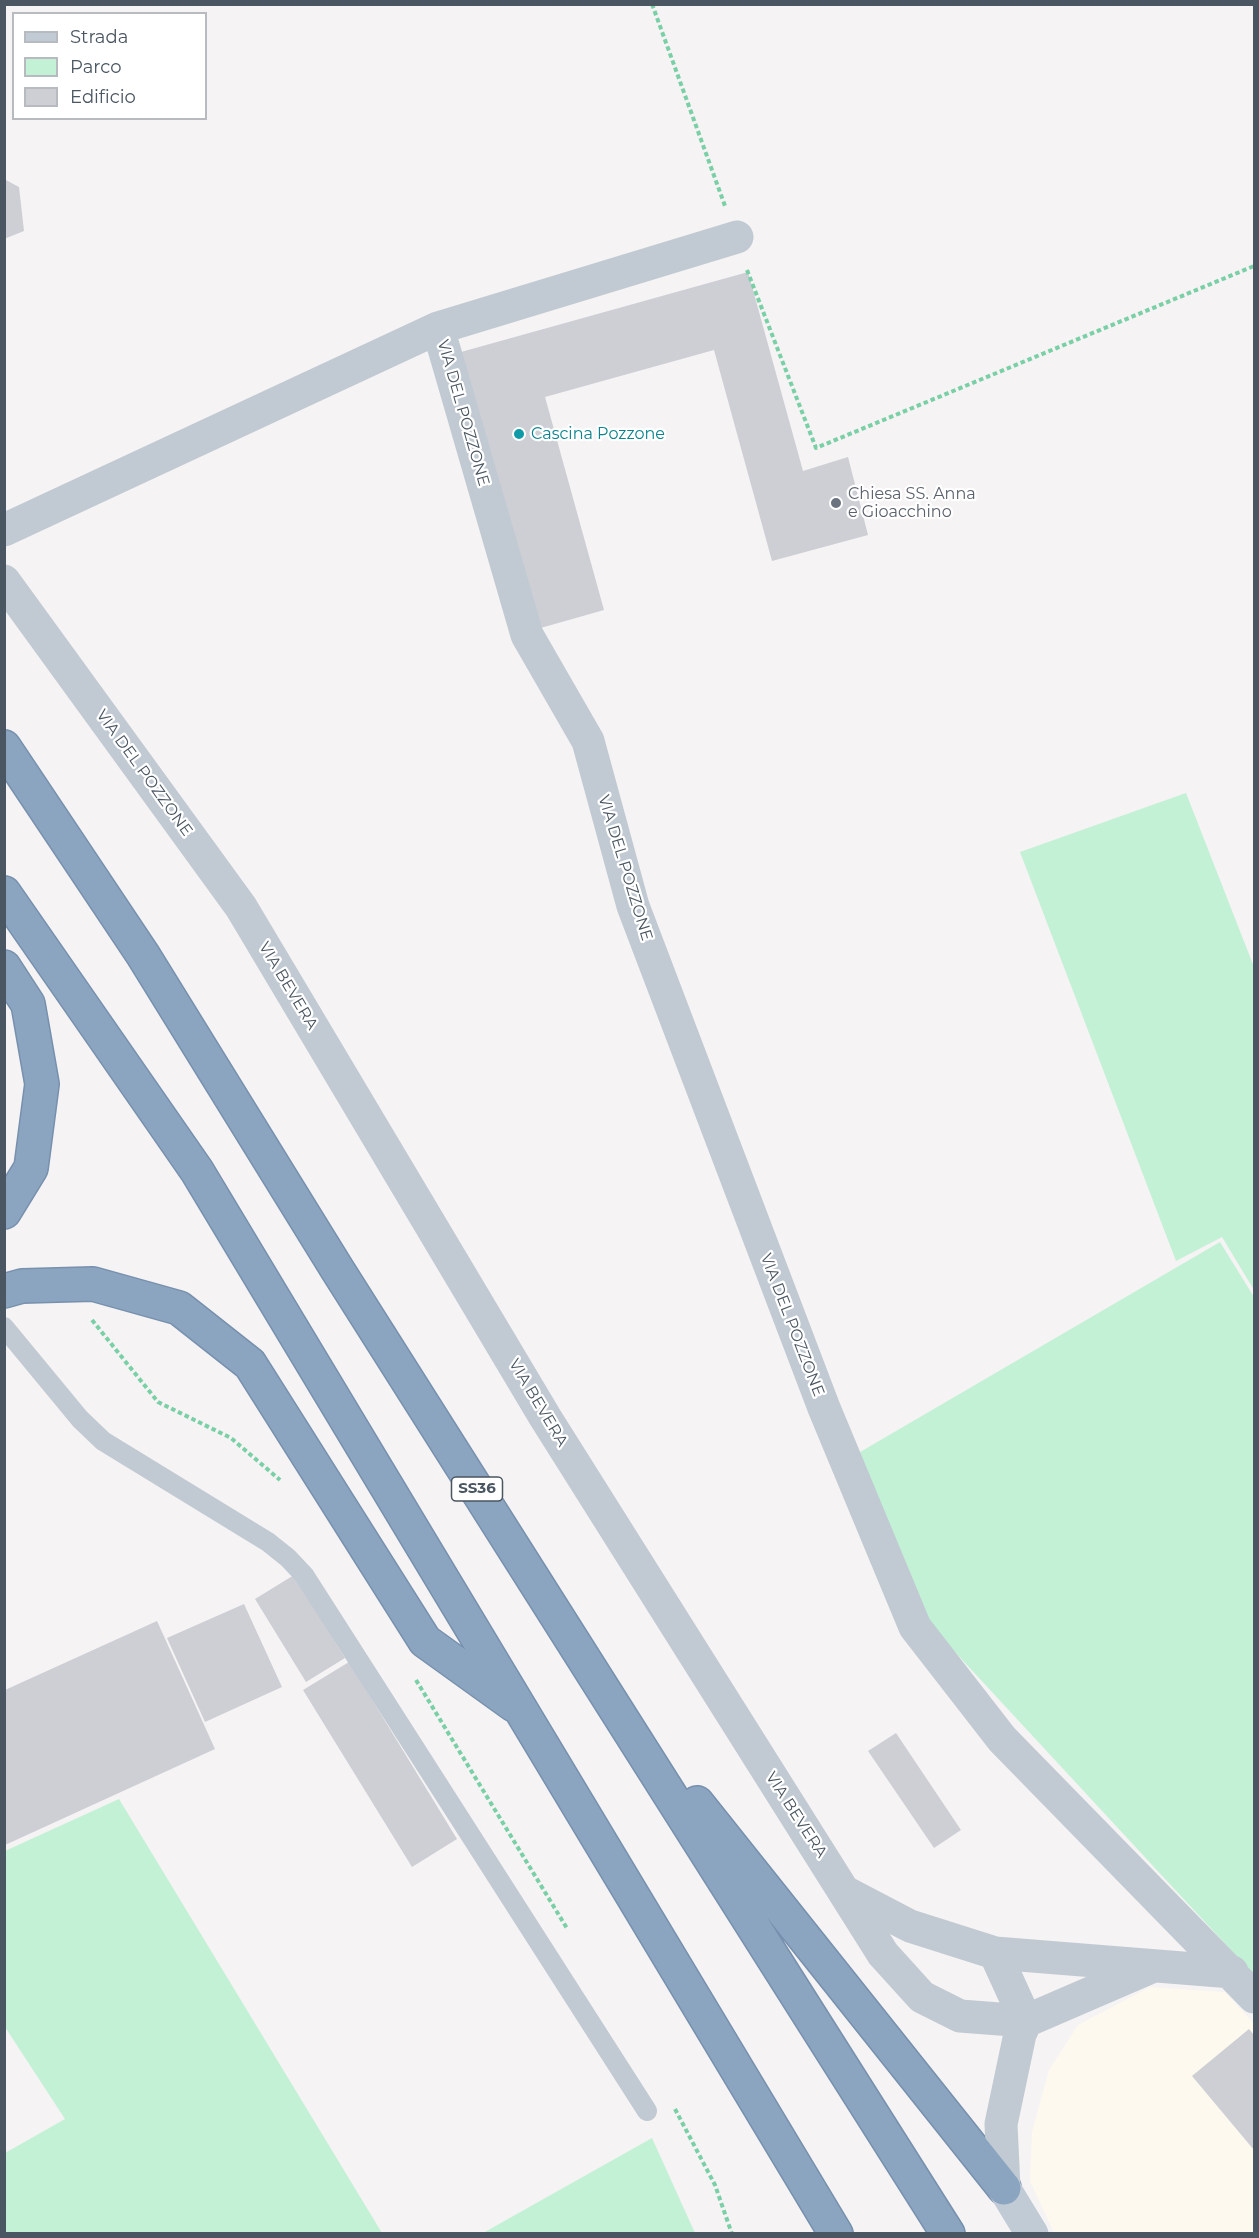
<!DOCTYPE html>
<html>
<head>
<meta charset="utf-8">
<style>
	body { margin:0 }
	#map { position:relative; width:1259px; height:2238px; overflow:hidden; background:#f5f3f3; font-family:Montserrat,sans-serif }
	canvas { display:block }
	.frame { position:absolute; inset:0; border:6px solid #4a5661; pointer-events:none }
	.legend { position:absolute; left:12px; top:12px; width:195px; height:108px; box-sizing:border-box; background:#fff; border:2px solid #b7bbc0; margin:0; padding:8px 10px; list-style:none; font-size:18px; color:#4a5661 }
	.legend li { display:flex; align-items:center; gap:12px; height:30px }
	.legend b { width:30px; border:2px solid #b7bbc0 }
</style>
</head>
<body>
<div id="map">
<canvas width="1259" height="2238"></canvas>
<div class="frame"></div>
<ul class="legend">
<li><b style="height:8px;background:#c1cbd6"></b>Strada</li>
<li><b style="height:16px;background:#c3f1d5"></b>Parco</li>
<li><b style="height:16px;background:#cdcfd5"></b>Edificio</li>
</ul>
</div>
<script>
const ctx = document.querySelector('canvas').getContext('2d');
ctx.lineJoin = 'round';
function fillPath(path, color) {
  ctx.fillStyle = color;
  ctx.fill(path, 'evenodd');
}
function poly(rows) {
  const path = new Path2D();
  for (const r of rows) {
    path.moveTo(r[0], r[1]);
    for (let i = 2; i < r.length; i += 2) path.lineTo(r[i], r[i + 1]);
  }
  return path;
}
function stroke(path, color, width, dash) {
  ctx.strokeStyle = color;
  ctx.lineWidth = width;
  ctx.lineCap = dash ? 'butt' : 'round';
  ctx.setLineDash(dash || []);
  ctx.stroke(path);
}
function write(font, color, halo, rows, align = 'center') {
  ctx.font = font + ' Montserrat,sans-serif';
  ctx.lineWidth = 4.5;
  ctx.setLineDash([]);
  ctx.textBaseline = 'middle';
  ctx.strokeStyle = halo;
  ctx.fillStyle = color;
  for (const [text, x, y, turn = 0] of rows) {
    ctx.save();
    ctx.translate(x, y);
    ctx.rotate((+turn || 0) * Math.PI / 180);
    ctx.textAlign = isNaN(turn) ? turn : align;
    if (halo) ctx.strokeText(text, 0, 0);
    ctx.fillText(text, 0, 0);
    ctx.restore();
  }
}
fillPath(poly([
	[1150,1987,1225,1992,1254,2024,1254,2233,1054,2233,1030,2181,1032,2132,1049,2070,1078,2025]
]), '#fdf9ef');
fillPath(poly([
	[1186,793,1254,967,1254,1290,1222,1237,1176,1261,1020,852],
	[1220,1242,1254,1297,1254,1975,929,1624,855,1455],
	[119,1799,382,2233,5,2233,5,2153,65,2119,5,2027,5,1851],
	[652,2138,695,2233,483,2233]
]), '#c3f1d5');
fillPath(poly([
	[4,179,19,187,24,231,4,239],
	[748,272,803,471,848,457,868,535,772,561,714,350,545,397,604,610,537,629,461,352],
	[294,1575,345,1658,306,1682,255,1599],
	[244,1604,282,1687,205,1722,167,1638],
	[157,1621,215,1749,5,1845,5,1690],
	[349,1662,457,1839,412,1867,303,1690],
	[896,1733,961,1830,934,1848,868,1751],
	[1249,2029,1254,2035,1254,2150,1192,2076]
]), '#cdcfd5');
const highway = poly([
	[4,747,143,955,337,1269,948,2234],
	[4,893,197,1171,836,2234],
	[4,967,28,1004,42,1084,31,1168,4,1212],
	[4,1291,22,1286,93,1284,179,1308,250,1364,425,1641,514,1705],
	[697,1803,1004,2188]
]);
stroke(highway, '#7690ad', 36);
stroke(poly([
	[652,4,725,206],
	[747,270,816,448,1254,266],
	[92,1320,158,1402,231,1438,280,1480],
	[416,1680,568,1930],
	[675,2109,715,2185,732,2234]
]), '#7ad0a6', 4, [4.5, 3]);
stroke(poly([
	[4,1327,80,1419,103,1441,268,1542,288,1558,304,1575,647,2111]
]), '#c1cad2', 20);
stroke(poly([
	[438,328,527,635,588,741,633,906,824,1408,915,1627,1002,1739,1254,1997],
	[4,530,438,328,737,237],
	[4,581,241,907,545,1417,883,1954,922,1997,960,2016,1026,2021,1151,1967],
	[847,1893,910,1926,995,1953,1232,1972],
	[995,1953,1026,2021],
	[1004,2188,1001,2124,1020,2034,1026,2021]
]), '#c1cad2', 33);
stroke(poly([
	[1004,2188,1032,2234]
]), '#c1cbd6', 33);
stroke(highway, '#8ba5c1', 33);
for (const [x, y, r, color] of [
	[519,434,6,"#0f9aa8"],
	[836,503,6,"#6b7280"]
]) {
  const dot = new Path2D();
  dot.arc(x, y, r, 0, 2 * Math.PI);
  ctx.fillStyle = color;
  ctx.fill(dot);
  stroke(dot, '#fff', 2);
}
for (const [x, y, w] of [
	[477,1489,51]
]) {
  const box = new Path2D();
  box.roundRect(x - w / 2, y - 12, w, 24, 4.5);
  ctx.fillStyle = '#fff';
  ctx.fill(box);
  stroke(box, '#4a5661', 1.5);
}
write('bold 15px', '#4a5661', null, [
	["SS36",477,1489]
]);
write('16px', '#4a5661', '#fff', [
	["VIA DEL POZZONE",463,413,74],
	["VIA DEL POZZONE",144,773,54],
	["VIA DEL POZZONE",625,868,73],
	["VIA BEVERA",288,986,59],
	["VIA DEL POZZONE",792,1325,69],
	["VIA BEVERA",538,1403,59],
	["VIA BEVERA",796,1815,57]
]);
write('16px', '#0d838f', '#fff', [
	["Cascina Pozzone",531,434]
], 'left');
write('16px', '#5b616d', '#fff', [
	["Chiesa SS. Anna",848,494],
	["e Gioacchino",848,512]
], 'left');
</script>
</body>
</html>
